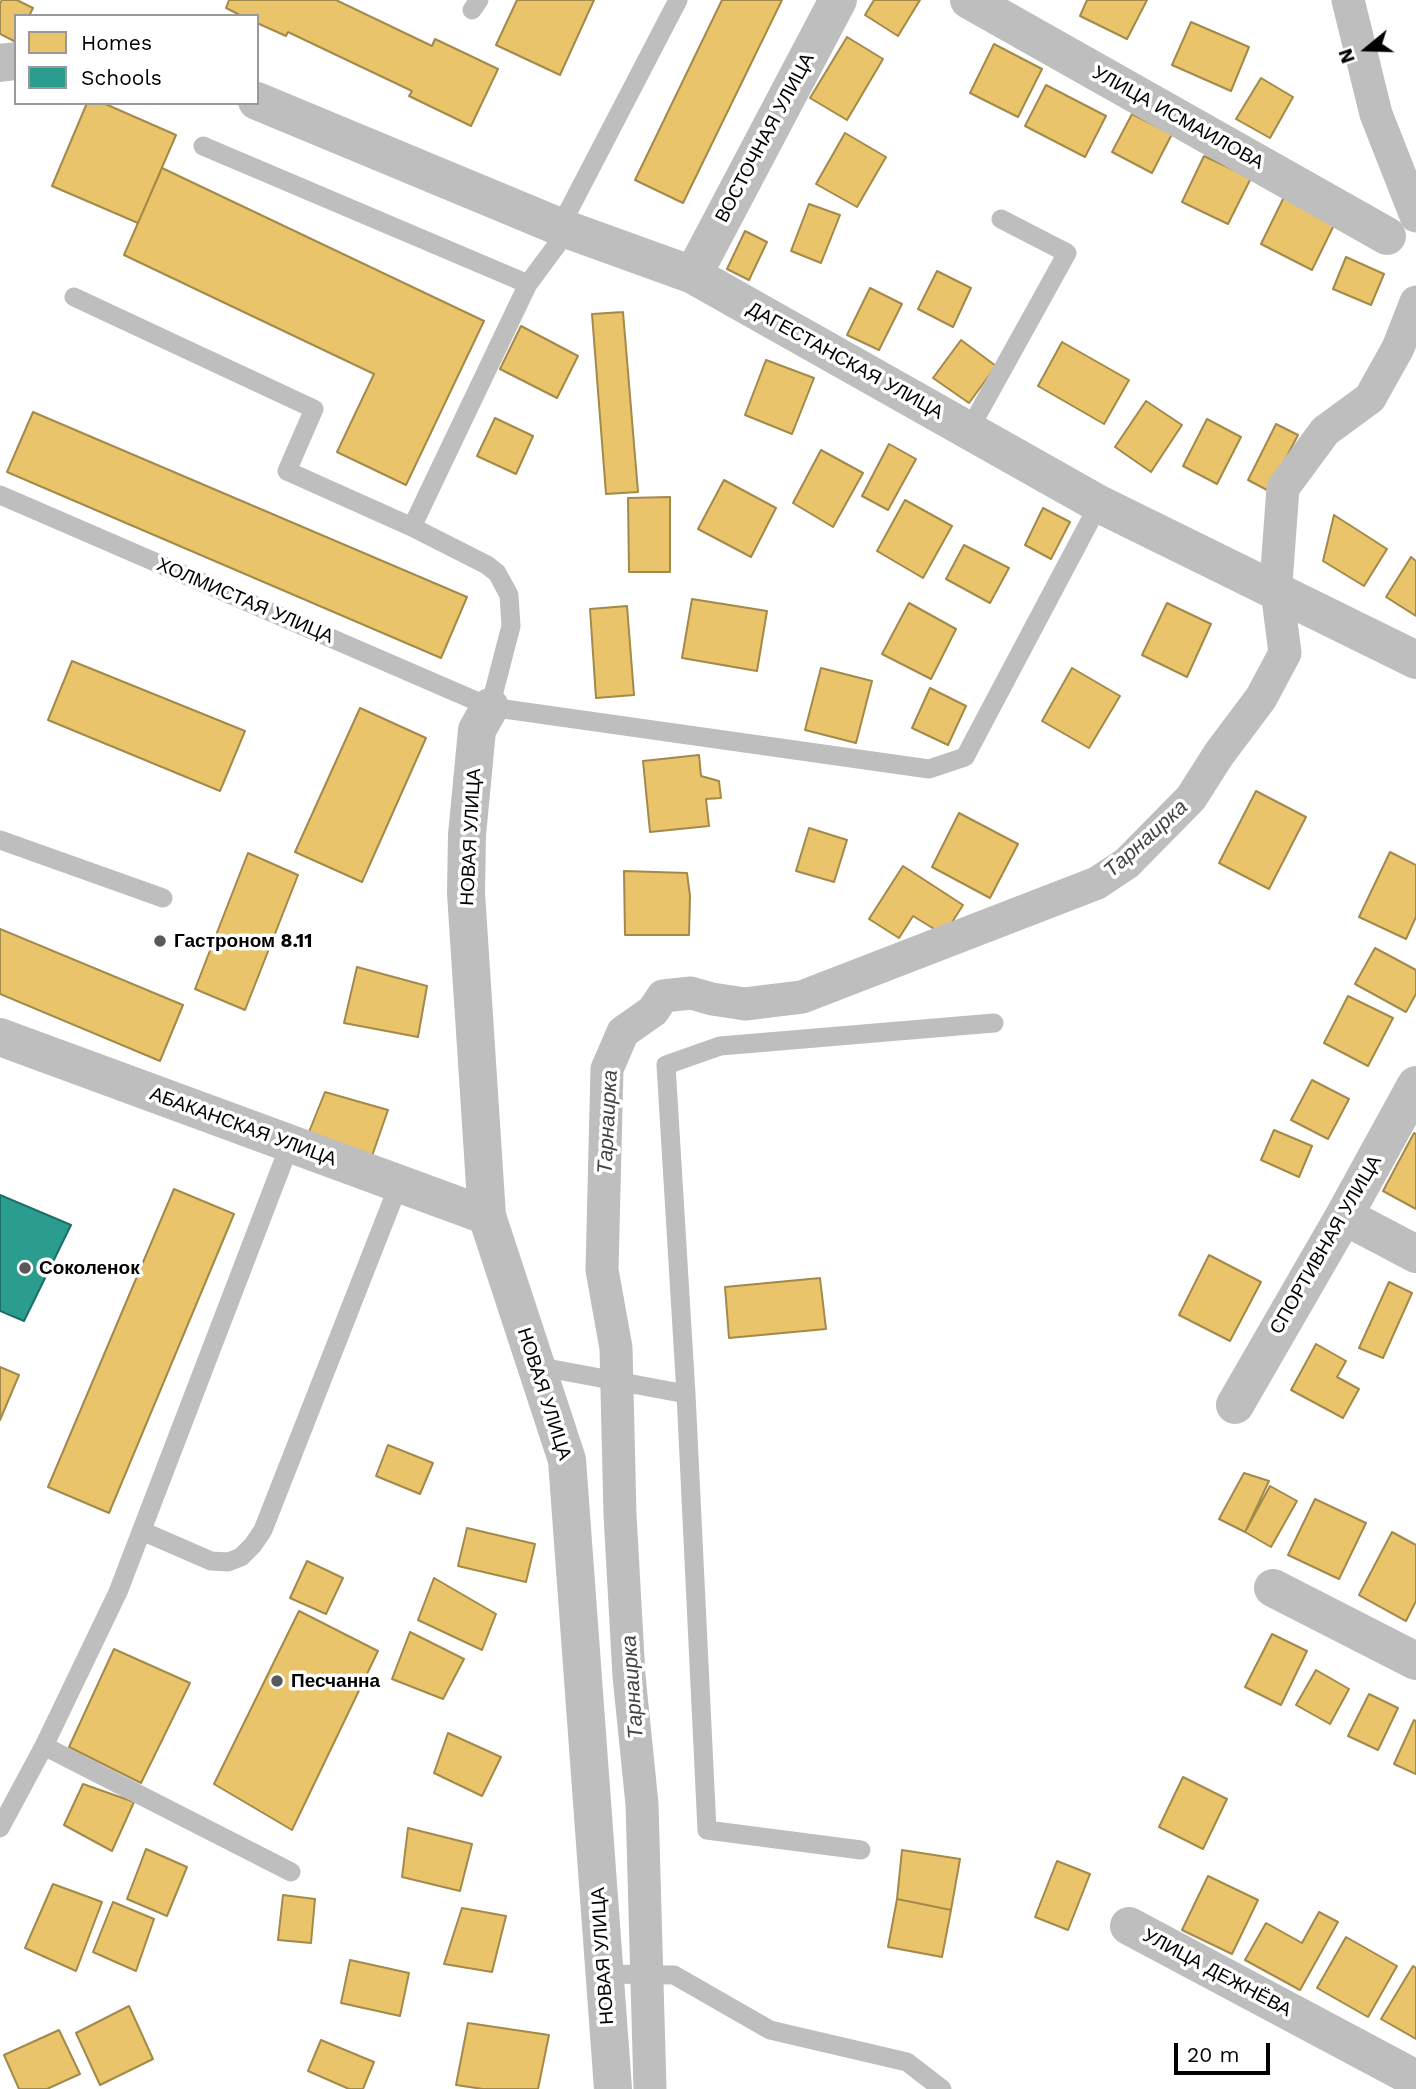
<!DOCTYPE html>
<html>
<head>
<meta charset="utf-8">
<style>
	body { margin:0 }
	#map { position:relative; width:1416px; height:2089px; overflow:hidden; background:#fff; font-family:"Work Sans",sans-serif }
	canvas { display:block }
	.legend { position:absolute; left:14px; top:14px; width:245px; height:91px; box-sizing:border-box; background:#fff; border:2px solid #999; margin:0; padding:9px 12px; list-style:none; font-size:21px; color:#000 }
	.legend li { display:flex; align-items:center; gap:14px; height:35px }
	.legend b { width:35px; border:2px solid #999 }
	.north { position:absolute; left:1332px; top:14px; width:70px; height:70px; -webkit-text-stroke:5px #fff; paint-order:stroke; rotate:251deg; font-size:19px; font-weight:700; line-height:28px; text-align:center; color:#000 }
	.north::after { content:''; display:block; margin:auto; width:24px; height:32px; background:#000; clip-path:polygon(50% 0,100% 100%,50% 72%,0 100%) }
	.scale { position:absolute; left:1174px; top:2043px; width:96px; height:32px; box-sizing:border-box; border:4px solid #000; border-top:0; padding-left:9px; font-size:21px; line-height:24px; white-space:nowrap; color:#000; -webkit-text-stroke:5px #fff; paint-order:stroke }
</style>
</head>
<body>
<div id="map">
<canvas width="1416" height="2089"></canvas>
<ul class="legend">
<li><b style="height:19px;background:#e9c46a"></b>Homes</li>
<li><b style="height:19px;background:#2a9d8f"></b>Schools</li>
</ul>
<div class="north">N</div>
<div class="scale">20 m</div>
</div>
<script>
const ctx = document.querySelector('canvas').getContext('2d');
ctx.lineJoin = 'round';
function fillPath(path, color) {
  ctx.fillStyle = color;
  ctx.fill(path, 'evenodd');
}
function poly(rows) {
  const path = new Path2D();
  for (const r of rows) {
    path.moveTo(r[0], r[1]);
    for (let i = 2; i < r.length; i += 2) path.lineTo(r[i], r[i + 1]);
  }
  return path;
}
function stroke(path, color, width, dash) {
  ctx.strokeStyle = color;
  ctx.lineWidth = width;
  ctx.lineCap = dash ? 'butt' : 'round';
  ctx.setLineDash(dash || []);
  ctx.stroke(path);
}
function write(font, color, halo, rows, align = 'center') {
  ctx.font = font + ' "Work Sans",sans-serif';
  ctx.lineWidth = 7;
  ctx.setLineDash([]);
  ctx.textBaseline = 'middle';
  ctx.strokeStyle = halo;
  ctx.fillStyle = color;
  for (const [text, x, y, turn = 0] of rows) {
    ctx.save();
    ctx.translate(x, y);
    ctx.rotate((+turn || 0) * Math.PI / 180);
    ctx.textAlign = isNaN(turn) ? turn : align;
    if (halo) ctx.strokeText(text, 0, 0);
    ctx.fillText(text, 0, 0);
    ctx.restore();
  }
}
const homes = poly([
	[2,0,17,0,33,8,29,16,16,16,16,42,0,34,0,3,2,0],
	[229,0,336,0,432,46,435,39,498,69,471,126,409,96,412,91,288,32,286,36,257,23,257,16,242,16,226,8,229,0],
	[517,0,594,0,560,75,496,45,517,0],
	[722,0,782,0,683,203,635,180,722,0],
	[874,0,920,0,898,36,865,15,874,0],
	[1087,0,1147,0,1127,39,1080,16,1087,0],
	[1191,22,1249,47,1231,91,1172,65,1191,22],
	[847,37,883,59,847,120,810,98,847,37],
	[994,44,1042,69,1018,117,970,93,994,44],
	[1261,78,1293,97,1270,138,1236,119,1261,78],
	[1046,85,1106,116,1085,157,1025,126,1046,85],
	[87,103,103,103,176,135,138,223,52,186,87,103],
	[1132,114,1172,134,1152,173,1112,152,1132,114],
	[845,133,886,157,857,207,816,184,845,133],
	[1204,156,1251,178,1228,224,1182,202,1204,156],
	[162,168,484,321,406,485,337,452,374,374,124,255,162,168],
	[1284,197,1335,223,1312,270,1261,244,1284,197],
	[809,204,840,215,821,263,791,251,809,204],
	[745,231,767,242,749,280,727,269,745,231],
	[1346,257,1384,274,1371,305,1333,289,1346,257],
	[937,271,971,288,953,327,918,309,937,271],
	[870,288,902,304,879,350,847,335,870,288],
	[623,312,638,492,606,494,592,314,623,312],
	[521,326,578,356,557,398,500,369,521,326],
	[961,340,996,366,969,403,933,378,961,340],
	[1062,342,1129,380,1104,424,1038,386,1062,342],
	[766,360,814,378,792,434,745,415,766,360],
	[1146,401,1182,425,1151,472,1115,447,1146,401],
	[33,412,467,597,441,658,7,472,33,412],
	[495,418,533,436,516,474,477,456,495,418],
	[1207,419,1241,437,1217,484,1183,466,1207,419],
	[1276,424,1298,435,1269,491,1248,480,1276,424],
	[889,444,916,459,888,510,862,496,889,444],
	[821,450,863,473,833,527,793,503,821,450],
	[724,480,776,508,751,557,698,529,724,480],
	[670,497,670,572,629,572,628,498,670,497],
	[905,500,952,526,923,578,877,551,905,500],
	[1043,508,1070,522,1051,559,1025,545,1043,508],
	[1334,515,1387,549,1364,586,1323,561,1334,515],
	[964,545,1009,568,990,603,946,579,964,545],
	[1411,557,1416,561,1416,616,1386,597,1411,557],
	[692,599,767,611,757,671,682,658,692,599],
	[909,603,956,629,931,679,882,654,909,603],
	[1167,603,1211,624,1187,677,1142,655,1167,603],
	[627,606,634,695,596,698,590,609,627,606],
	[72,661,245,731,220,791,48,720,72,661],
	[821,668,872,681,856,743,805,730,821,668],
	[1072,668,1120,696,1089,748,1042,721,1072,668],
	[930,688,966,706,948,745,912,728,930,688],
	[360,708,426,738,362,882,295,852,360,708],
	[699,755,701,776,719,781,721,798,706,799,709,826,650,832,643,761,699,755],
	[1256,791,1306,817,1269,889,1219,863,1256,791],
	[959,813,1018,844,990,898,932,867,959,813],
	[809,828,847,840,834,882,796,871,809,828],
	[1390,852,1416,865,1416,917,1406,939,1359,917,1390,852],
	[248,853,298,875,245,1010,195,989,248,853],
	[903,866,963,905,944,935,913,916,899,938,869,919,903,866],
	[624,871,687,873,690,896,689,935,625,935,624,871],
	[0,929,183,1005,160,1061,0,994,0,929],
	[1375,948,1416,970,1416,994,1406,1012,1355,984,1375,948],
	[357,967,427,986,418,1037,344,1023,357,967],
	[1348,996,1393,1018,1368,1066,1324,1043,1348,996],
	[1312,1080,1349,1099,1328,1139,1291,1120,1312,1080],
	[325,1092,388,1110,372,1156,309,1132,325,1092],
	[1274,1130,1312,1146,1299,1177,1261,1160,1274,1130],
	[1414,1133,1416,1134,1416,1209,1383,1191,1414,1133],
	[174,1189,234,1214,109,1513,48,1487,174,1189],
	[1209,1255,1261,1282,1230,1341,1179,1315,1209,1255],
	[820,1278,826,1329,729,1338,725,1287,820,1278],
	[1389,1282,1412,1293,1383,1358,1359,1348,1389,1282],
	[1316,1344,1346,1361,1337,1377,1359,1389,1343,1418,1291,1390,1316,1344],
	[0,1367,19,1375,0,1420,0,1367],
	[388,1445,433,1463,420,1494,376,1476,388,1445],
	[1244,1473,1269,1481,1245,1532,1219,1519,1244,1473],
	[1270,1486,1297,1501,1271,1547,1245,1532,1270,1486],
	[1315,1499,1366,1523,1339,1579,1288,1555,1315,1499],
	[467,1528,535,1544,526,1582,458,1566,467,1528],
	[1392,1532,1416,1545,1416,1601,1406,1621,1359,1595,1392,1532],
	[307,1561,343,1578,326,1614,290,1598,307,1561],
	[434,1578,496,1614,482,1650,418,1620,434,1578],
	[299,1611,378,1651,292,1830,214,1784,299,1611],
	[410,1632,464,1659,443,1699,392,1679,410,1632],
	[1272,1634,1307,1651,1281,1705,1245,1687,1272,1634],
	[114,1649,190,1683,141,1783,69,1747,114,1649],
	[1316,1670,1349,1689,1330,1724,1296,1705,1316,1670],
	[1369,1694,1398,1708,1378,1750,1348,1736,1369,1694],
	[1414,1720,1416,1721,1416,1774,1394,1764,1414,1720],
	[448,1733,501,1757,482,1796,434,1773,448,1733],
	[1183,1777,1227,1799,1203,1849,1159,1827,1183,1777],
	[83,1784,134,1802,112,1851,64,1825,83,1784],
	[408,1828,472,1844,460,1891,402,1877,408,1828],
	[146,1849,187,1867,167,1916,127,1899,146,1849],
	[902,1850,960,1859,951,1910,897,1899,902,1850],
	[1057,1861,1090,1874,1068,1930,1035,1917,1057,1861],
	[1208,1876,1258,1900,1232,1954,1182,1930,1208,1876],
	[53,1884,102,1902,76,1971,25,1948,53,1884],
	[283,1895,315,1899,311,1943,278,1940,283,1895],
	[897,1899,951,1910,942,1957,888,1947,897,1899],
	[113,1902,154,1919,136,1971,93,1952,113,1902],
	[462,1908,506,1916,492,1972,444,1964,462,1908],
	[1319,1912,1338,1922,1300,1990,1245,1960,1266,1923,1302,1943,1319,1912],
	[1346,1937,1397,1966,1368,2017,1317,1988,1346,1937],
	[350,1960,409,1973,400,2016,341,2003,350,1960],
	[1413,1966,1416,1968,1416,2039,1381,2019,1413,1966],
	[129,2006,153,2059,100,2085,76,2033,129,2006],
	[468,2023,549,2035,538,2089,483,2089,456,2085,468,2023],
	[59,2030,80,2074,47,2089,19,2089,4,2055,59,2030],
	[321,2040,374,2062,363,2089,349,2089,308,2071,321,2040]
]);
fillPath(homes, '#e9c46a');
stroke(homes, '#a3894a', 2);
const schools = poly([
	[0,1195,71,1225,24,1321,0,1311,0,1195]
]);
fillPath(schools, '#2a9d8f');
stroke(schools, '#1d6e64', 2);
stroke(poly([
	[1348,0,1376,114,1416,216],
	[650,2089,642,1804,629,1676,620,1515,616,1348,602,1270,607,1069,623,1032,653,1011,663,996,691,993,712,999,745,1004,802,997,1097,883,1127,863,1191,798,1219,754,1261,698,1285,653,1276,583,1283,488,1325,431,1370,398,1398,348,1416,302]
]), '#bebebe', 33);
stroke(poly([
	[472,10,479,0],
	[203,146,528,284],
	[560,227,678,0],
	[74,297,314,409,287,471,412,527,528,284,568,230],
	[969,430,1067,253,1001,219],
	[0,495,490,707,929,769,965,757,1099,504],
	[412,527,487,565,497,573,509,595,511,626,490,707],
	[0,840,163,898],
	[536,1366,686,1394,707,1830,861,1850],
	[686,1394,666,1065,720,1046,994,1023],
	[142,1531,211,1561,228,1562,241,1557,253,1545,263,1530,399,1184],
	[44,1746,118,1592,290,1144],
	[0,1828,44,1746,291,1872],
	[605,1974,674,1975,770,2030,907,2062,942,2089]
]), '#bebebe', 19);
stroke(poly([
	[969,0,1387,236],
	[0,63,16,61],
	[257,101,560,227,693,275,1099,504,1416,660],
	[693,275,838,0],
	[490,707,477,730,467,835,466,893,487,1216,567,1460,613,2089],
	[0,1037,487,1216],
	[1344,1216,1416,1254],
	[1235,1405,1344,1216,1416,1085],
	[1273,1588,1416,1661],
	[1129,1926,1416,2079]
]), '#bebebe', 38);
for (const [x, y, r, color] of [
	[160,941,7,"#595959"],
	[25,1268,7,"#595959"],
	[277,1681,7,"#595959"]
]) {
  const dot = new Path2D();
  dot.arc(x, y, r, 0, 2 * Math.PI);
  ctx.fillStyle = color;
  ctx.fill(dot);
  stroke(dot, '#fff', 2.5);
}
write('19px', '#000', '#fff', [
	["УЛИЦА ИСМАИЛОВА",1178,118,29],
	["ВОСТОЧНАЯ УЛИЦА",765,138,-62],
	["ДАГЕСТАНСКАЯ УЛИЦА",845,361,29],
	["ХОЛМИСТАЯ УЛИЦА",245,601,23],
	["НОВАЯ УЛИЦА",471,837,-87],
	["АБАКАНСКАЯ УЛИЦА",243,1127,20],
	["СПОРТИВНАЯ УЛИЦА",1326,1245,-60],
	["НОВАЯ УЛИЦА",544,1394,72],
	["НОВАЯ УЛИЦА",603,1956,-94],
	["УЛИЦА ДЕЖНЁВА",1217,1973,28]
]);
write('bold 19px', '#000', '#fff', [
	["Гастроном 8.11",174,941],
	["Соколенок",39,1268],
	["Песчанна",291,1681]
], 'left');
write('italic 21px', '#434343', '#fff', [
	["Тарнаирка",1146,839,-42],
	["Тарнаирка",608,1122,-87],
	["Тарнаирка",633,1687,-94]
]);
</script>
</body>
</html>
